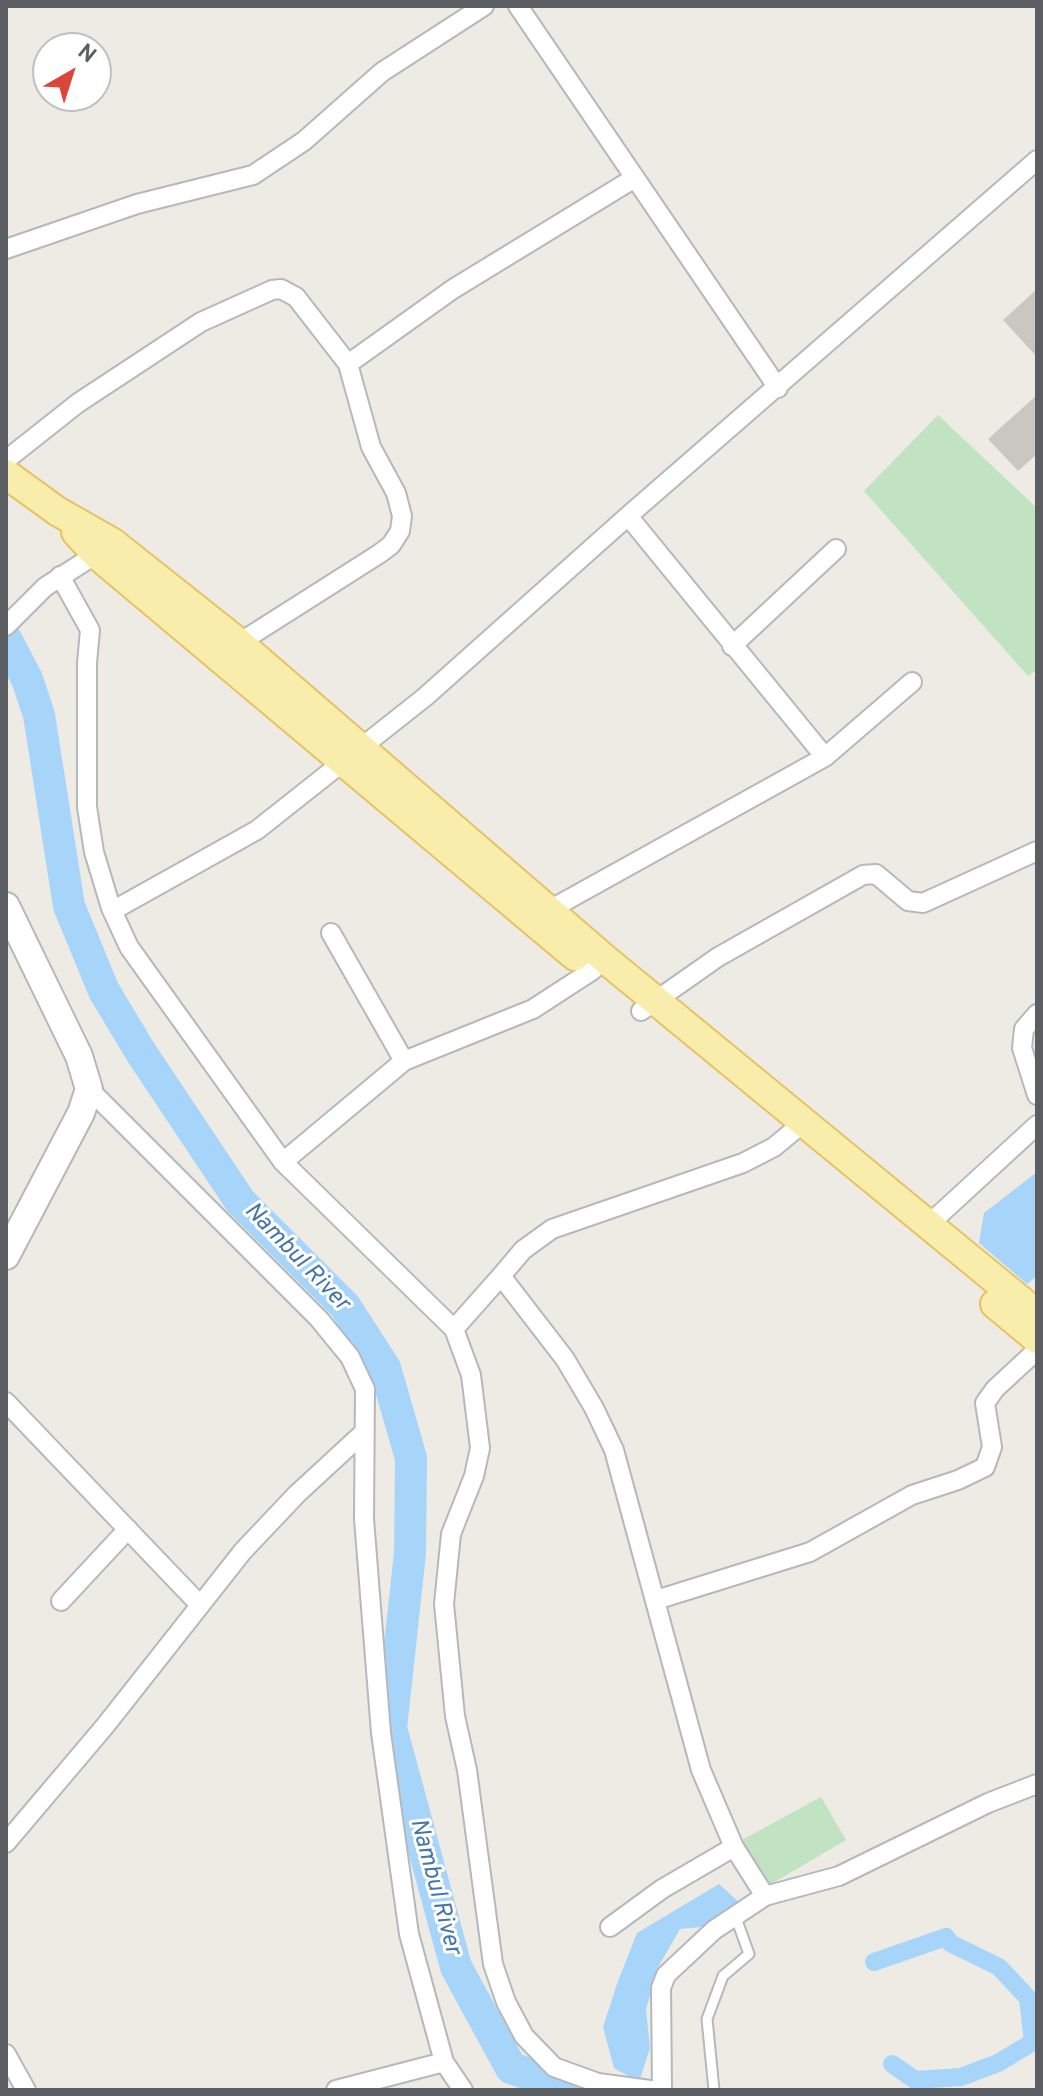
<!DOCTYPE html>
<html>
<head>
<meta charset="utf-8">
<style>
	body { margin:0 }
	#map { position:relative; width:1043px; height:2096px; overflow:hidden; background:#edebe3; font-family:Overpass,sans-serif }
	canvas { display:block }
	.frame { position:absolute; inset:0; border:8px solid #5b5e63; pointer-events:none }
	.north { position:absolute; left:32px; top:32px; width:80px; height:80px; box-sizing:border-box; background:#fff; border:2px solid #bdbfc1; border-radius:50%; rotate:39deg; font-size:22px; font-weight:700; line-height:32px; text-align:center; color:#5b5e63 }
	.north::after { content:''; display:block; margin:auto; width:28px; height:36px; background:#dc4639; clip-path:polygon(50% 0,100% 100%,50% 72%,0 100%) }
</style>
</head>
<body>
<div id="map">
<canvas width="1043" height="2096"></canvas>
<div class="frame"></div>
<div class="north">N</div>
</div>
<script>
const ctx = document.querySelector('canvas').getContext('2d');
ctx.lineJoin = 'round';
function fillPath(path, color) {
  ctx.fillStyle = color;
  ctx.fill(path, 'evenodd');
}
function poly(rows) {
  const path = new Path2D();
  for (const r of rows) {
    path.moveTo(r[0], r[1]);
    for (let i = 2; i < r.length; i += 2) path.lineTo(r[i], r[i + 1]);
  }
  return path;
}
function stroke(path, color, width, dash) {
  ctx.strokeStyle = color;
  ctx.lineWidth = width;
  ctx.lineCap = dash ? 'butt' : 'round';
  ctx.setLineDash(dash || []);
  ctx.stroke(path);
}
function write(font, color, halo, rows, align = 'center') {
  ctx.font = font + ' Overpass,sans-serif';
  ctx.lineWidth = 6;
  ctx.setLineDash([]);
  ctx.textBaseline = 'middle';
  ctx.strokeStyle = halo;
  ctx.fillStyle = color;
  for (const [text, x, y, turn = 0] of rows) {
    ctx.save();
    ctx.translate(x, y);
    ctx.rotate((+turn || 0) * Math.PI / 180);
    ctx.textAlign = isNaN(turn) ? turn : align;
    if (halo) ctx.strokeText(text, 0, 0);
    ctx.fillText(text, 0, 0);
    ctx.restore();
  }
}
fillPath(poly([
	[938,415,1037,508,1037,670,1028,676,864,491],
	[821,1797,846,1840,766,1887,740,1841]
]), '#c1e3c1');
fillPath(poly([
	[1037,1172,1037,1276,1027,1284,979,1243,984,1213],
	[719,1884,741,1904,711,1926,680,1929,657,1969,646,2010,650,2048,639,2082,614,2068,603,2027,618,1981,637,1933]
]), '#a7d5f9');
stroke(poly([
	[874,1962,946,1937,950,1943,999,1967,1028,1998,1033,2042,998,2063,961,2077,915,2080,892,2064]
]), '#a7d5f9', 18);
stroke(poly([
	[6,639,27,679,39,715,69,906,104,991,140,1051,240,1201,345,1306,385,1368,411,1458,410,1553,391,1728,456,1967,511,2068,576,2090]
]), '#a7d5f9', 32);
fillPath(poly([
	[1037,289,1037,357,1003,320],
	[1037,395,1037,454,1018,471,988,439]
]), '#cac7c2');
const lane = poly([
	[714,2090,707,2019,723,1976,749,1954,735,1915]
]);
const street = poly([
	[518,6,778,388],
	[6,249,137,204,253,175,304,141,382,72,484,6],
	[348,364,453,289,633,179],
	[6,460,78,403,201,322,272,290,281,289,296,297,348,364,371,447,396,493,402,516,400,531,391,545,379,554,239,643],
	[628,516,825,757],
	[60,576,90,630,87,663,87,807,94,852,111,908,121,906,257,830,425,697,628,516,1037,160],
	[6,626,45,587,104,549],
	[732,646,836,549],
	[111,908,129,947,283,1162,454,1329],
	[551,909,825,757,912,682],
	[331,933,404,1061],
	[641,1011,718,957,863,875,876,874,908,901,923,903,1037,851],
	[1037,1014,1024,1029,1022,1048,1037,1095],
	[89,1089,319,1319,350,1357,365,1389,364,1519,381,1733,409,1934,444,2062,463,2090],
	[803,1123,774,1147,743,1163,552,1229,523,1250,501,1276,565,1359,594,1408,614,1450,701,1770,734,1847,765,1896,839,1876,988,1803,1037,1784],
	[283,1162,404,1061,533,1009,593,970],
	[927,1226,1037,1125],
	[501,1276,454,1329,471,1375,480,1448,474,1476,451,1534,444,1604,455,1716,467,1770,493,1964,506,2002,524,2036,554,2067,598,2083,650,2090],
	[6,1402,200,1605],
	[656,1600,810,1552,912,1495,958,1480,985,1467,992,1447,985,1403,995,1389,1037,1350],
	[61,1601,128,1529],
	[6,1843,105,1726,243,1551,297,1494,362,1434],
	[610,1927,662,1889,734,1847],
	[6,2054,26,2090],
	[336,2090,444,2062],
	[662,2090,661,1988,666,1975,714,1930,765,1896]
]);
const secondary = poly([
	[6,906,79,1056,89,1089,81,1113,6,1256]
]);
const primary = poly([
	[6,474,57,511,113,543,239,643,605,959,1037,1314],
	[76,532,96,554,575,956],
	[995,1304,1037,1339]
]);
stroke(lane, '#b5b8bc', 13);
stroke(street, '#b5b8bc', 22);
stroke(secondary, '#b4b7bc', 30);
stroke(primary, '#e7c262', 32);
stroke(lane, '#fff', 9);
stroke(street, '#fff', 18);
stroke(secondary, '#fff', 26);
stroke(primary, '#f9edac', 28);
write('italic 24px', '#4576a9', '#fff', [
	["Nambul River",296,1258,46],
	["Nambul River",434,1887,75]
]);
</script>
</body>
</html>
